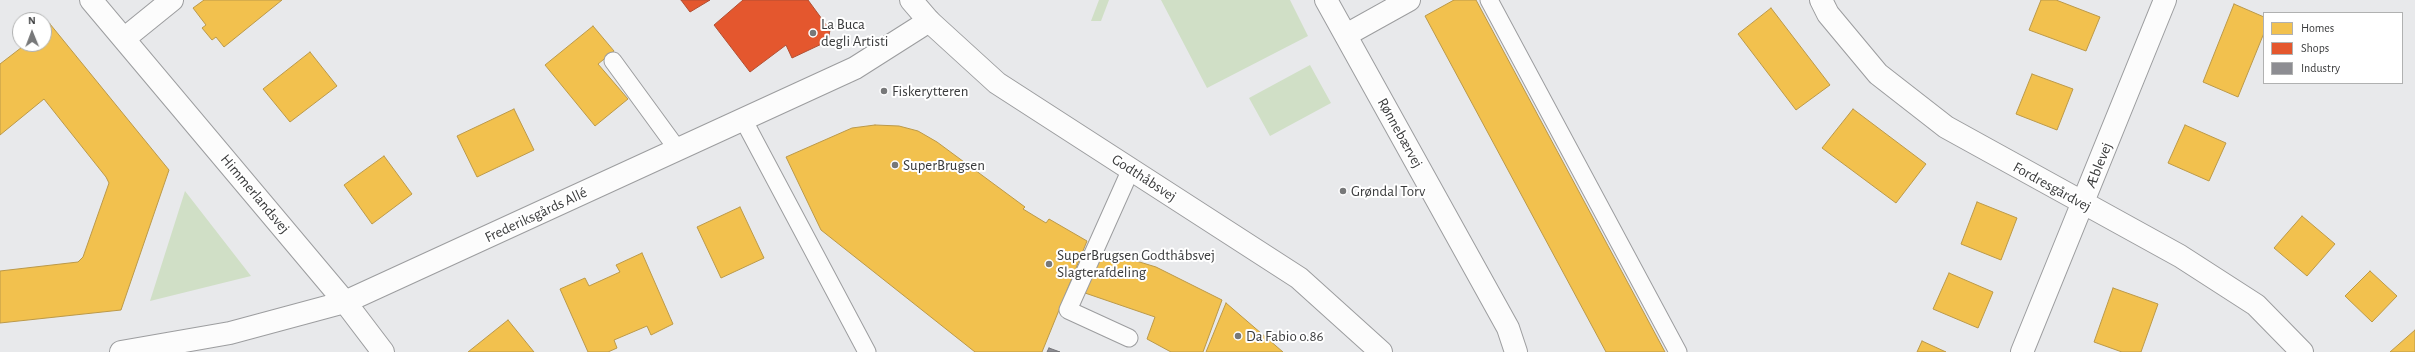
<!DOCTYPE html>
<html>
<head>
<meta charset="utf-8">
<style>
	body { margin:0 }
	#map { position:relative; width:2415px; height:352px; overflow:hidden; background:#e8e9eb; font-family:"Alegreya Sans",sans-serif }
	canvas { display:block }
	.legend { position:absolute; left:2263px; top:12px; width:140px; height:72px; box-sizing:border-box; background:#fff; border:1px solid #b0b1b1; margin:0; padding:5px 7px; list-style:none; font-size:12px; color:#3a3b3c }
	.legend li { display:flex; align-items:center; gap:8px; height:20px }
	.legend b { width:20px; border:1px solid #b0b1b1 }
	.north { position:absolute; left:12px; top:12px; width:40px; height:40px; box-sizing:border-box; background:#fff; border:1px solid #b0b1b1; border-radius:50%; rotate:359deg; font-size:11px; font-weight:700; line-height:16px; text-align:center; color:#3a3b3c }
	.north::after { content:''; display:block; margin:auto; width:14px; height:18px; background:#777879; clip-path:polygon(50% 0,100% 100%,50% 72%,0 100%) }
</style>
</head>
<body>
<div id="map">
<canvas width="2415" height="352"></canvas>
<ul class="legend">
<li><b style="height:11px;background:#f2c14e"></b>Homes</li>
<li><b style="height:11px;background:#e4572e"></b>Shops</li>
<li><b style="height:11px;background:#8d8d92"></b>Industry</li>
</ul>
<div class="north">N</div>
</div>
<script>
const ctx = document.querySelector('canvas').getContext('2d');
ctx.lineJoin = 'round';
function fillPath(path, color) {
  ctx.fillStyle = color;
  ctx.fill(path, 'evenodd');
}
function poly(rows) {
  const path = new Path2D();
  for (const r of rows) {
    path.moveTo(r[0], r[1]);
    for (let i = 2; i < r.length; i += 2) path.lineTo(r[i], r[i + 1]);
  }
  return path;
}
function stroke(path, color, width, dash) {
  ctx.strokeStyle = color;
  ctx.lineWidth = width;
  ctx.lineCap = dash ? 'butt' : 'round';
  ctx.setLineDash(dash || []);
  ctx.stroke(path);
}
function write(font, color, halo, rows, align = 'center') {
  ctx.font = font + ' "Alegreya Sans",sans-serif';
  ctx.lineWidth = 4;
  ctx.setLineDash([]);
  ctx.textBaseline = 'middle';
  ctx.strokeStyle = halo;
  ctx.fillStyle = color;
  for (const [text, x, y, turn = 0] of rows) {
    ctx.save();
    ctx.translate(x, y);
    ctx.rotate((+turn || 0) * Math.PI / 180);
    ctx.textAlign = isNaN(turn) ? turn : align;
    if (halo) ctx.strokeText(text, 0, 0);
    ctx.fillText(text, 0, 0);
    ctx.restore();
  }
}
fillPath(poly([
	[1099,0,1109,0,1101,21,1091,21],
	[1161,0,1290,0,1308,36,1207,88],
	[1310,65,1331,103,1270,136,1249,98],
	[185,191,251,276,150,301]
]), '#d0dfc6');
const homes = poly([
	[204,0,282,0,224,47,216,37,212,40,202,28,206,25,193,8,204,0],
	[1454,0,1476,0,1665,352,1606,352,1425,16,1454,0],
	[2041,0,2056,0,2100,17,2086,51,2029,30,2041,0],
	[2234,4,2264,17,2264,33,2238,97,2203,82,2234,4],
	[1771,8,1830,85,1796,110,1738,34,1771,8],
	[50,24,169,170,121,310,0,323,0,271,78,262,83,257,109,183,106,177,44,99,0,135,0,64,26,44,44,44,44,29,50,24],
	[593,26,614,51,598,64,628,99,595,126,545,65,593,26],
	[310,52,337,86,290,122,263,89,310,52],
	[2032,74,2073,89,2057,130,2016,114,2032,74],
	[514,109,534,150,477,177,457,136,514,109],
	[1853,109,1926,164,1896,203,1822,148,1853,109],
	[875,125,899,126,918,131,937,142,1025,207,1023,209,1046,223,1049,219,1087,241,1042,352,975,352,821,230,786,157,852,128,875,125],
	[2185,125,2226,143,2209,181,2168,163,2185,125],
	[384,156,412,194,372,224,344,185,384,156],
	[1977,202,2017,218,2001,260,1961,244,1977,202],
	[740,207,764,258,721,278,697,227,740,207],
	[2302,216,2335,244,2307,276,2274,248,2302,216],
	[1100,250,1156,267,1222,300,1203,352,1171,352,1147,339,1155,317,1085,293,1100,250],
	[642,253,673,324,651,335,647,326,614,340,617,348,608,352,588,352,560,289,585,278,589,286,620,272,616,265,642,253],
	[2370,271,2397,296,2372,322,2345,296,2370,271],
	[1949,273,1993,292,1978,328,1933,309,1949,273],
	[2113,288,2158,304,2141,352,2122,352,2094,342,2113,288],
	[1226,303,1283,352,1206,352,1226,303],
	[508,320,534,352,468,352,508,320],
	[2415,330,2415,352,2390,352,2415,330],
	[1922,341,1946,352,1917,352,1922,341]
]);
fillPath(homes, '#f2c14e');
stroke(homes, '#bb9949', 1);
const shops = poly([
	[681,0,710,0,690,12,681,0],
	[743,0,808,0,830,30,828,41,792,58,786,45,750,72,714,25,743,0]
]);
fillPath(shops, '#e4572e');
stroke(shops, '#b14f32', 1);
const industry = poly([
	[1049,348,1060,352,1047,352,1049,348]
]);
fillPath(industry, '#8d8d92');
stroke(industry, '#747478', 1);
const service = poly([
	[1489,0,1678,352],
	[613,61,678,150],
	[743,119,867,352],
	[1129,338,1068,310,1131,169]
]);
const minor = poly([
	[91,0,345,302,383,352],
	[1326,0,1508,328,1516,352],
	[1821,0,1828,14,1878,74,1946,127,2180,256,2256,305,2302,352],
	[1346,35,1409,0],
	[125,38,172,0],
	[121,352,230,333,345,302,855,68,929,21],
	[2022,352,2165,0]
]);
const tertiary = poly([
	[911,0,929,21,997,83,1299,278,1381,352]
]);
stroke(service, '#9c9d9f', 19);
stroke(minor, '#9c9d9f', 24);
stroke(tertiary, '#9c9d9f', 24);
stroke(service, '#fcfcfc', 17);
stroke(minor, '#fcfcfc', 22);
stroke(tertiary, '#fcfcfc', 22);
for (const [x, y, r, color] of [
	[813,33,4,"#777879"],
	[884,91,4,"#777879"],
	[895,165,4,"#777879"],
	[1343,191,4,"#777879"],
	[1049,264,4,"#777879"],
	[1238,336,4,"#777879"]
]) {
  const dot = new Path2D();
  dot.arc(x, y, r, 0, 2 * Math.PI);
  ctx.fillStyle = color;
  ctx.fill(dot);
  stroke(dot, '#fff', 1.5);
}
write('15px', '#3a3b3c', '#fff', [
	["La Buca",821,24],
	["degli Artisti",821,41],
	["Fiskerytteren",892,91],
	["SuperBrugsen",903,165],
	["Grøndal Torv",1351,191],
	["SuperBrugsen Godthåbsvej",1057,255],
	["Slagterafdeling",1057,272],
	["Da Fabio o.86",1246,336]
], 'left');
write('15px', '#3a3b3c', '#fff', [
	["Rønnebærvej",1400,133,61],
	["Æblevej",2099,165,-68],
	["Godthåbsvej",1144,178,33],
	["Fordresgårdvej",2052,187,29],
	["Himmerlandsvej",255,194,50],
	["Frederiksgårds Allé",536,215,-25]
]);
</script>
</body>
</html>
